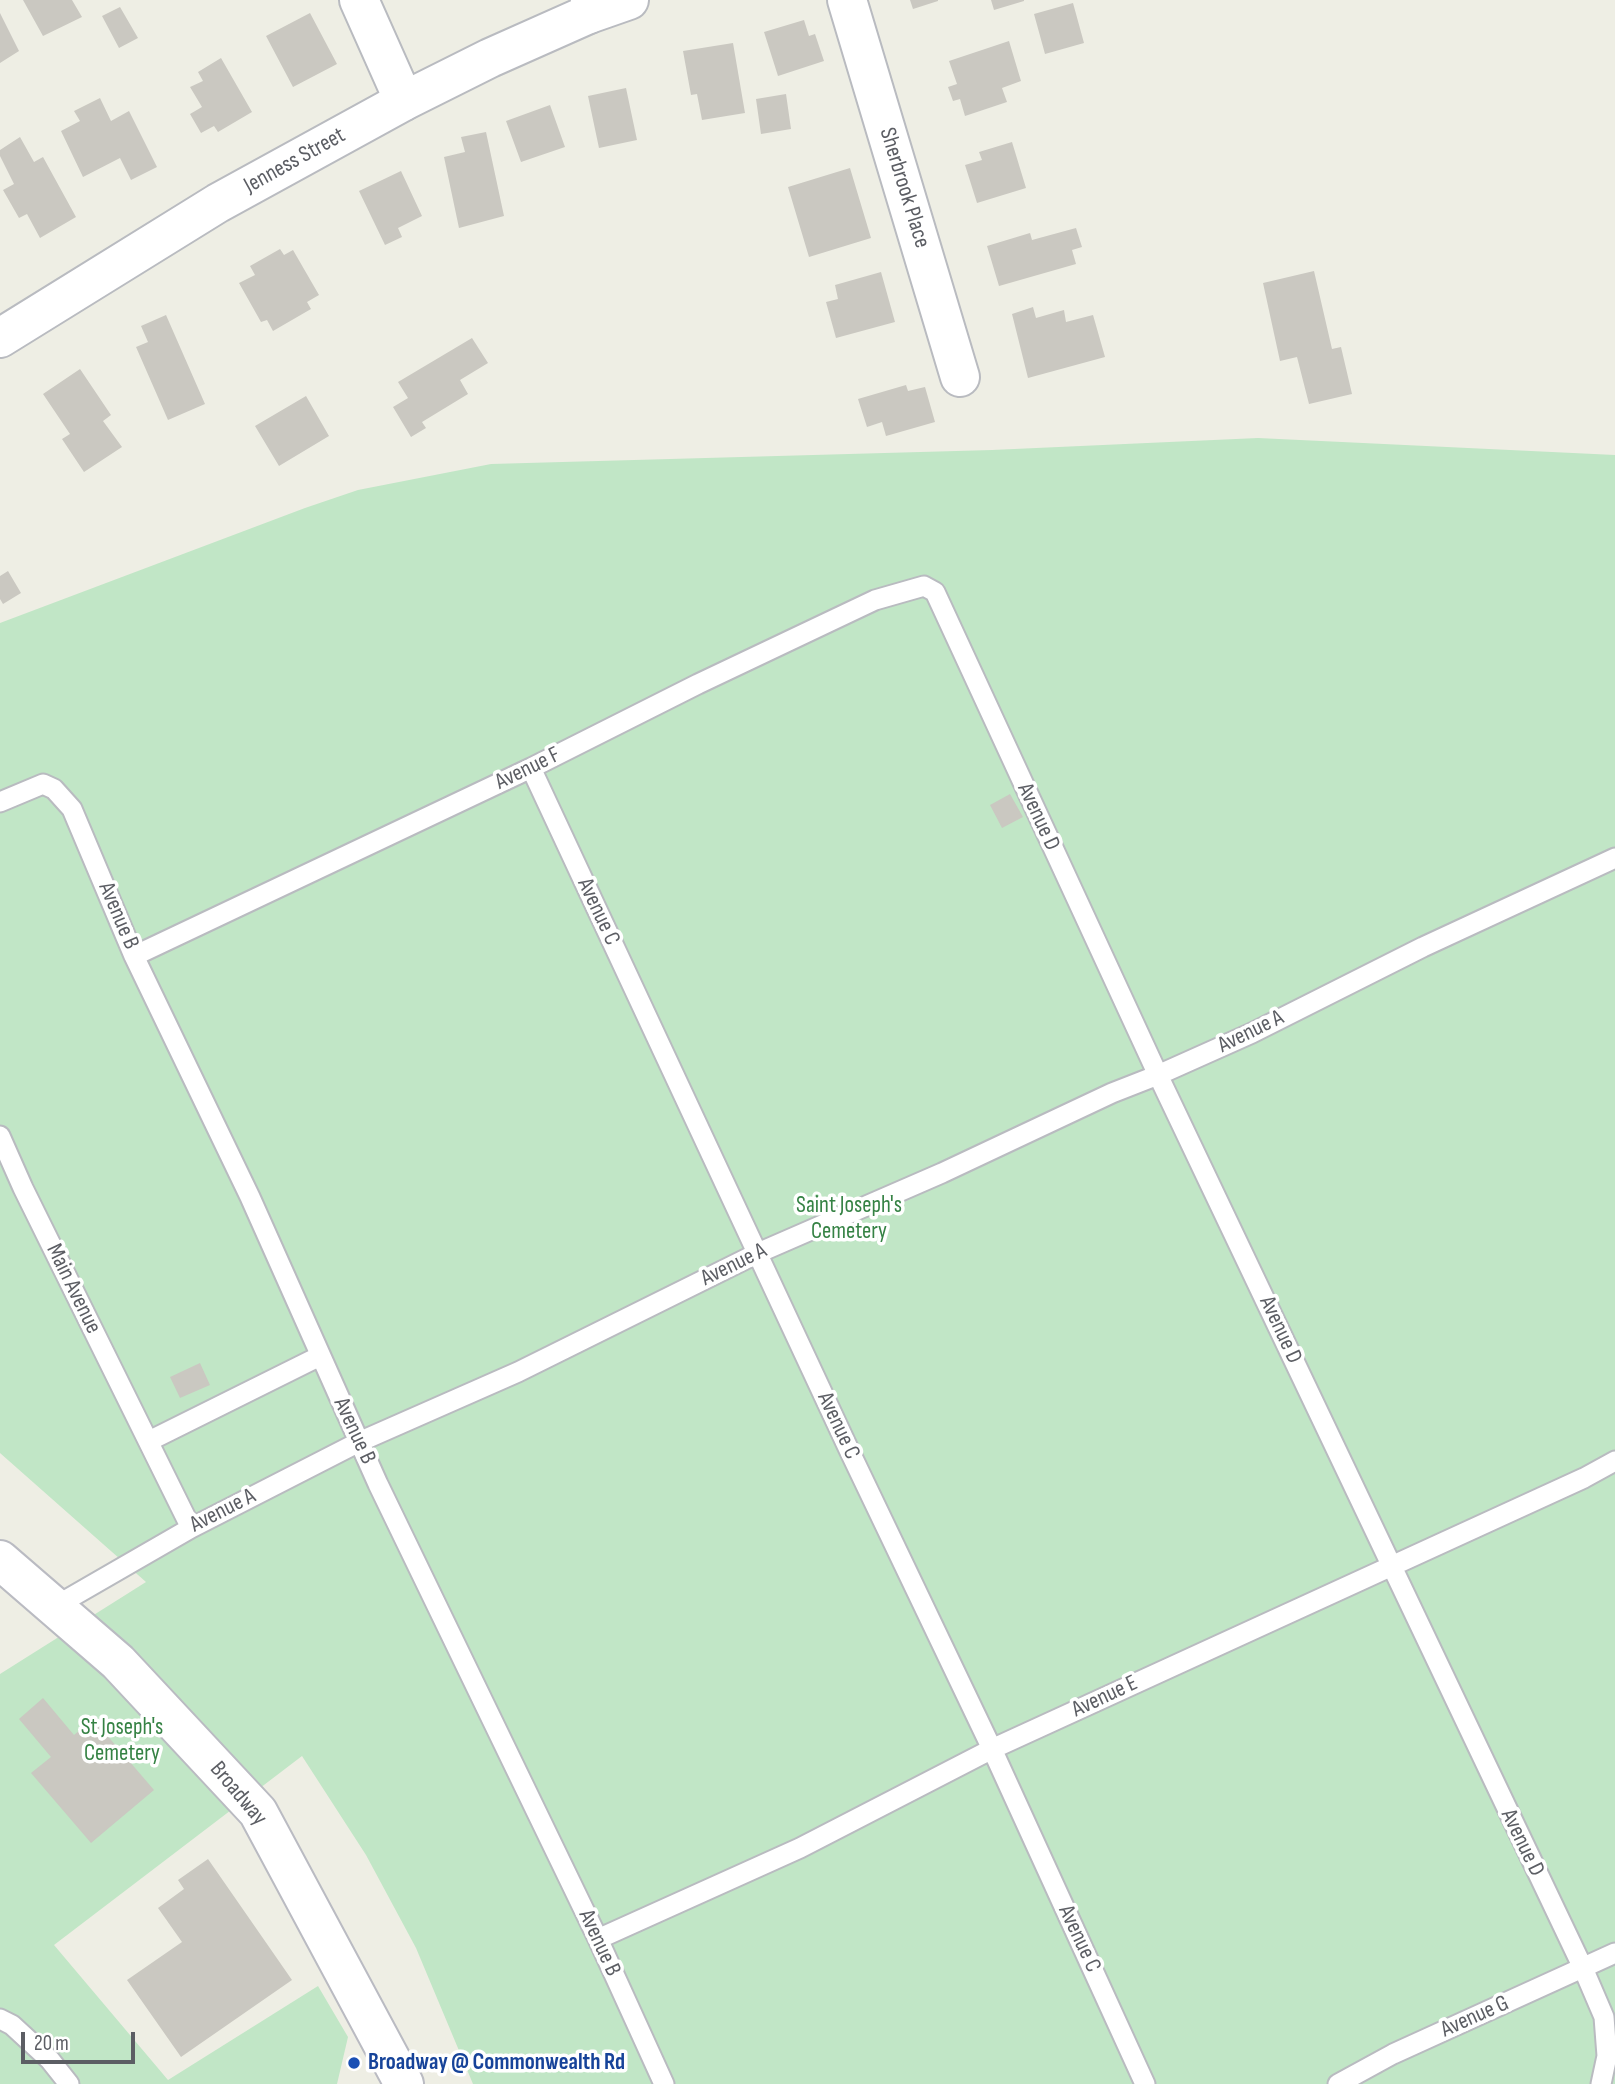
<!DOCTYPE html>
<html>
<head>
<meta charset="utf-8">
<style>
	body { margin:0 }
	#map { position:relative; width:1615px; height:2084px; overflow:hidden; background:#eeeee4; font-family:"Sofia Sans Condensed",sans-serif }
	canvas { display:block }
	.scale { position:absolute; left:21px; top:2032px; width:114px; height:32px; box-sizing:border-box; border:4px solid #5c5e64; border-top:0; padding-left:9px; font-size:21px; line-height:24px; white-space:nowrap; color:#5c5e64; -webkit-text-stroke:5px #fff; paint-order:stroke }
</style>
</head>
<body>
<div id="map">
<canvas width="1615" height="2084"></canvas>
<div class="scale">20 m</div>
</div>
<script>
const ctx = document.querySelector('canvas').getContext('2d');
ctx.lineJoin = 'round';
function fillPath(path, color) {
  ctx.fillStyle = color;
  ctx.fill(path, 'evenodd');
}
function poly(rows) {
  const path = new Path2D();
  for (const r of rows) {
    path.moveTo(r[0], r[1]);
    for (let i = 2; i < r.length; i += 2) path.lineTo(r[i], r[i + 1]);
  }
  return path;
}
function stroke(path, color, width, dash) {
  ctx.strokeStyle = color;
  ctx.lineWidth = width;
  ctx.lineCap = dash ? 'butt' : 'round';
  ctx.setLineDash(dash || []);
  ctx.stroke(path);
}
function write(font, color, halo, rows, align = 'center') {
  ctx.font = font + ' "Sofia Sans Condensed",sans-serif';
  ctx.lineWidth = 7;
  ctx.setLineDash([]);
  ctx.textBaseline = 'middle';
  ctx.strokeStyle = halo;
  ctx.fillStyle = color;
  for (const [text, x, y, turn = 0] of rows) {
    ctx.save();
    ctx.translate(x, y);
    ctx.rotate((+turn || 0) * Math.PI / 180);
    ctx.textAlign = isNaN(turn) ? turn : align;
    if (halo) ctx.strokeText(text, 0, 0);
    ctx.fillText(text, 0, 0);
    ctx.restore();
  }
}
fillPath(poly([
	[1258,438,1615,455,1615,2084,473,2084,416,1948,366,1855,302,1756,54,1945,168,2080,318,1986,348,2037,337,2084,0,2084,0,1674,146,1582,0,1453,0,623,305,508,358,490,491,464,992,450]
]), '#c1e6c6');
fillPath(poly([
	[23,0,72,0,82,17,43,36],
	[910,0,938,0,938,1,913,9],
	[991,0,1024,0,1024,1,994,10],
	[1073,3,1084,43,1045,54,1034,14],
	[120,7,138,38,119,48,102,16],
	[0,13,19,51,0,63],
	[310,13,337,64,293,87,266,36],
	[804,20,809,36,815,34,824,61,778,76,764,32],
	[1009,41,1021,81,1002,88,1007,102,965,116,960,99,953,101,948,87,957,84,949,61],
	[733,43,745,113,702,120,697,94,691,95,683,51],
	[221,58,252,112,218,132,214,126,201,133,190,114,202,107,190,87,203,81,198,72],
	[626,88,637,140,599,148,588,96],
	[786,94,791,129,761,134,756,99],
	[100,98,111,121,129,111,157,167,131,180,120,158,83,177,61,131,80,121,74,111],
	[550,105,565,147,521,162,506,121],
	[486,132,504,216,459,228,444,157,465,152,461,137],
	[20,137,34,162,43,157,76,217,40,238,27,214,19,218,3,190,14,184,0,156,0,150],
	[1012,142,1026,188,977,203,965,165,982,160,979,152],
	[850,168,871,238,809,257,788,187],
	[401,171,422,216,398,228,402,237,385,245,359,191],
	[1076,228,1082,247,1072,250,1076,264,999,286,987,246,1030,233,1032,240],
	[280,249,284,255,293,250,319,295,307,302,311,309,273,331,267,320,261,322,239,283,255,275,250,266],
	[1314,271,1332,349,1341,347,1352,394,1309,404,1297,357,1280,361,1263,283],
	[881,272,895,322,836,338,826,302,838,299,835,285],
	[1033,307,1036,318,1064,310,1066,322,1093,315,1105,357,1028,378,1012,314],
	[166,315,205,404,168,420,136,347,148,342,141,326],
	[472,338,488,363,460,380,468,394,422,422,426,428,411,437,393,407,408,398,398,382],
	[80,369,111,415,103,421,122,447,84,472,62,439,70,434,43,394],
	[906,385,908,391,925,387,935,422,886,436,882,422,867,427,858,399],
	[306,396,329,436,279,466,255,426],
	[8,571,21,593,3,604,0,599,0,576],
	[1010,794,1023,817,1002,828,990,805],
	[200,1363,210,1385,180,1398,170,1377],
	[43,1698,74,1735,93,1719,154,1790,91,1843,31,1773,51,1757,19,1719],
	[208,1859,292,1980,181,2057,127,1980,182,1942,158,1908,184,1889,178,1880]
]), '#cac8c1');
const service = poly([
	[531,768,850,1452,992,1749,1145,2084],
	[0,802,43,784,54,789,72,809,134,956,250,1197,378,1484,598,1939,664,2084],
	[134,956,531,768,698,684,875,600,924,586,935,592,1158,1075,1583,1968,1604,2017,1607,2056,1601,2084],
	[0,1136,23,1188,191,1528],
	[149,1441,320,1356],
	[54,1607,191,1528,359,1442,518,1372,758,1253,942,1173,1112,1093,1158,1075,1252,1033,1423,947,1615,858],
	[598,1939,800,1848,992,1749,1584,1478,1615,1461],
	[0,2019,12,2025,50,2060,69,2084],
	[1338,2084,1393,2054,1615,1953]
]);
const minor = poly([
	[359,0,404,101],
	[847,0,960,377],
	[589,14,629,0]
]);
const tertiary = poly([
	[0,338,218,203,404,101,490,58,589,14,590,0]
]);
const secondary = poly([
	[0,1560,118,1662,258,1812,404,2084]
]);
stroke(service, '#b9bbc0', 23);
stroke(minor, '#b9bbc0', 42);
stroke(tertiary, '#b9bbc0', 42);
stroke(secondary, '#babbc2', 42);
stroke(service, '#fff', 19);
stroke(minor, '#fff', 38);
stroke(tertiary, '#fff', 38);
stroke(secondary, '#fff', 38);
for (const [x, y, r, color] of [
	[354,2063,7,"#1a4fb4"]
]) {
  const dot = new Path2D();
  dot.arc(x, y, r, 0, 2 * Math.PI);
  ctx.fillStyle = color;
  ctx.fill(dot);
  stroke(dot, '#fff', 2.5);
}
write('23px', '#5c5e64', '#fff', [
	["Jenness Street",295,161,-29],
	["Sherbrook Place",904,188,73],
	["Avenue F",528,769,-26],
	["Avenue D",1038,817,65],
	["Avenue C",598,912,65],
	["Avenue B",118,916,67],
	["Avenue A",1251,1032,-26],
	["Avenue A",734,1265,-26],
	["Main Avenue",73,1289,64],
	["Avenue D",1280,1330,65],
	["Avenue C",838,1426,65],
	["Avenue B",354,1431,65],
	["Avenue A",223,1511,-27],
	["Avenue E",1105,1697,-25],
	["Broadway",238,1794,50],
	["Avenue D",1522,1843,64],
	["Avenue C",1079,1939,65],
	["Avenue B",599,1943,65],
	["Avenue G",1475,2017,-24]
]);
write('23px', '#358244', '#fff', [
	["Saint Joseph's",849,1206],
	["Cemetery",849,1232],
	["St Joseph's",122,1728],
	["Cemetery",122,1754]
]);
write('bold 23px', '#164399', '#fff', [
	["Broadway @ Commonwealth Rd",368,2063]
], 'left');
</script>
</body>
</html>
